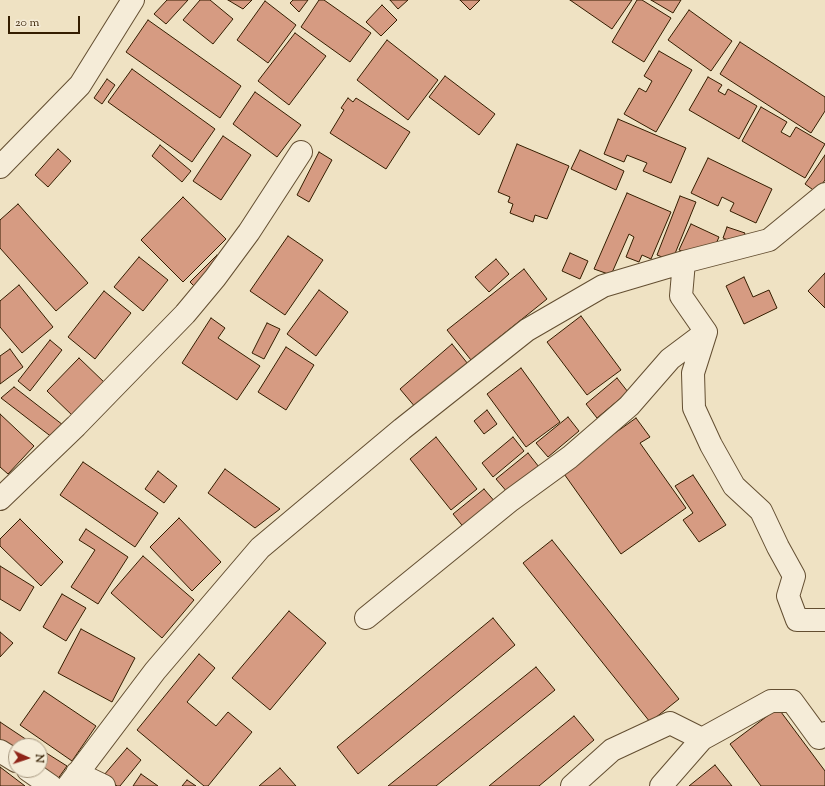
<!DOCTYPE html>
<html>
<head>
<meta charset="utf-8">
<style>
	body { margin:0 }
	#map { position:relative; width:825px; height:786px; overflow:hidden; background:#efe2c3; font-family:"Sorts Mill Goudy",serif }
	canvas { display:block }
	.north { position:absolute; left:8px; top:738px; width:40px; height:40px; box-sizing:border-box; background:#f5ecd8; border:1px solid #a89982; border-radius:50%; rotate:93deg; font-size:11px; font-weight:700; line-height:16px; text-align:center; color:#341d00 }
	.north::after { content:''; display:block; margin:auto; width:14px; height:18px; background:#8f2418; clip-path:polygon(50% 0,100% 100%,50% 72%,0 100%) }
	.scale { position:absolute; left:8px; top:16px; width:72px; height:18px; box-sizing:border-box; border:2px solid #341d00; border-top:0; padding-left:5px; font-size:12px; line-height:14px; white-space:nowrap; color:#341d00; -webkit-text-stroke:3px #f5ecd8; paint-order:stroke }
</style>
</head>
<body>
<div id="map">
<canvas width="825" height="786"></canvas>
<div class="north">N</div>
<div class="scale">20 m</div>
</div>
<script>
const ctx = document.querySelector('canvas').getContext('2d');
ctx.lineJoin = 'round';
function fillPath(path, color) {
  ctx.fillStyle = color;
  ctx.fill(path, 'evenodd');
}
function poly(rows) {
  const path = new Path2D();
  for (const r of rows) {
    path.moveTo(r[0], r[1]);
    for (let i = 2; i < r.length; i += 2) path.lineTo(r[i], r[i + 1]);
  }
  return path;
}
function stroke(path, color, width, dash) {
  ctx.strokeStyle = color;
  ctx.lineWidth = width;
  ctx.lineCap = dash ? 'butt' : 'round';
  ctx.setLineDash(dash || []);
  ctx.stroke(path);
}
const building = poly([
	[167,0,188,0,166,24,154,14,167,0],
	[200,0,210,0,233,19,213,44,183,20,200,0],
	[228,0,252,0,243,9,228,0],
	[293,0,308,0,299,12,290,3,293,0],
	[319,0,324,0,371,33,350,62,301,27,319,0],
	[390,0,408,0,398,9,390,0],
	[460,0,480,0,470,10,460,0],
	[570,0,632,0,612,29,570,0],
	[637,0,642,0,671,18,644,62,612,42,637,0],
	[651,0,681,0,673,13,651,0],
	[265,1,296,25,268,63,237,40,265,1],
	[382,5,397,20,381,36,366,22,382,5],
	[689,10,732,41,711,71,668,40,689,10],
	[148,20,241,86,220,118,126,52,148,20],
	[295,33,326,56,289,105,258,81,295,33],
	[387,40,438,80,408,120,357,80,387,40],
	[740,42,825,97,825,111,811,133,720,74,740,42],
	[659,51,692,70,656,132,624,114,639,88,646,92,652,81,644,76,659,51],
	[132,69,215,129,192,162,108,102,132,69],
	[445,76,495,114,479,135,429,97,445,76],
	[708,77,722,85,718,91,725,95,728,89,757,106,739,139,689,110,708,77],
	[107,79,115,85,102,104,94,98,107,79],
	[255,92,301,125,277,157,233,124,255,92],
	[348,98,353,102,356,98,410,132,386,169,330,133,344,110,341,108,348,98],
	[761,107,787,122,781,132,790,137,796,127,825,144,805,178,742,141,761,107],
	[618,119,686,148,671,183,643,171,647,163,627,155,624,162,604,154,618,119],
	[223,136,251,155,221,200,193,181,223,136],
	[517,144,569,166,547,219,535,215,533,222,510,213,513,204,508,202,510,197,498,192,517,144],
	[160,145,191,171,182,182,152,156,160,145],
	[58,149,71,161,48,187,35,175,58,149],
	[580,150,624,171,616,190,571,169,580,150],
	[319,152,332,160,309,202,297,195,319,152],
	[825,155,825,180,816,192,805,184,825,155],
	[708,158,772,189,756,223,730,211,734,203,722,197,718,206,691,193,708,158],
	[627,193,671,212,651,259,642,255,639,262,626,257,634,237,629,234,611,275,594,269,627,193],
	[680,196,696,202,672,261,657,255,680,196],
	[183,197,226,239,183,282,141,240,183,197],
	[18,204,88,283,56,311,0,248,0,220,18,204],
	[691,224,719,237,712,253,697,257,679,250,691,224],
	[727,227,745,233,740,245,723,238,727,227],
	[288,236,323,260,285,315,250,291,288,236],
	[570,253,588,261,580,279,562,271,570,253],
	[217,255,223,261,196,288,190,282,217,255],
	[139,257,168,280,143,311,114,287,139,257],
	[496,259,509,274,489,292,475,277,496,259],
	[524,269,547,299,471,360,447,330,524,269],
	[825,273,825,308,808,291,825,273],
	[744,277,753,297,769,290,777,308,744,324,726,286,744,277],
	[19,285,53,327,22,353,0,327,0,301,19,285],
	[319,290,348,312,316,356,287,334,319,290],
	[104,291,131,313,95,359,68,337,104,291],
	[581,316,621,370,587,395,547,342,581,316],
	[211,318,225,328,218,338,260,366,237,400,182,363,211,318],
	[267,323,280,329,264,359,252,353,267,323],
	[50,340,62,350,30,391,18,381,50,340],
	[452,344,468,364,416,408,400,389,452,344],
	[286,347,314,365,286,410,258,392,286,347],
	[10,349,23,367,0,384,0,356,10,349],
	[79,358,106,384,74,417,47,391,79,358],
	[521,368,560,422,526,447,487,394,521,368],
	[617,378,628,392,597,418,586,404,617,378],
	[14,387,63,425,53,438,1,398,14,387],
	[487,410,497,424,484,434,474,421,487,410],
	[0,414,34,446,8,474,0,467,0,414],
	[568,417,579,431,548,457,536,443,568,417],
	[636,418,650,437,640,443,686,508,621,554,562,471,636,418],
	[436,437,477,489,451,510,410,459,436,437],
	[513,437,524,451,493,477,482,463,513,437],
	[528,453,539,467,508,493,496,479,528,453],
	[83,462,158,513,135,547,60,495,83,462],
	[225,469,280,509,255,528,208,493,225,469],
	[158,471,177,486,164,503,145,489,158,471],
	[693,475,726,525,699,542,683,520,693,513,675,486,693,475],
	[484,489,496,503,465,529,453,514,484,489],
	[179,518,221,562,192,591,150,547,179,518],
	[20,519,63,562,41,586,0,546,0,539,20,519],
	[86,529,128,557,98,604,71,587,95,550,79,540,86,529],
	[552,540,679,699,650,722,523,563,552,540],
	[143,556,194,600,162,638,111,593,143,556],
	[0,566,34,587,20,611,0,599,0,566],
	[62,594,86,608,66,641,43,627,62,594],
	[289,611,326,643,270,710,232,678,289,611],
	[493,618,515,645,358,774,337,747,493,618],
	[81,629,135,658,112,702,58,673,81,629],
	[0,632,13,643,0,657,0,632],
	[199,654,215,668,187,702,216,726,228,712,252,732,208,786,204,786,137,730,199,654],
	[536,667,555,690,436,786,388,786,536,667],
	[44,691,96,726,72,761,20,725,44,691],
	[778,708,825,771,825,786,761,786,730,744,778,708],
	[574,716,594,740,539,786,489,786,574,716],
	[0,722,36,746,16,746,16,753,0,743,0,722],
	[127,748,141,760,120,786,117,786,104,775,127,748],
	[40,749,67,766,57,780,40,769,40,749],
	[715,765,732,786,689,786,715,765],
	[0,767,25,786,0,786,0,767],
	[280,768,296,786,259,786,280,768],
	[141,774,158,786,133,786,141,774],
	[187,780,196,786,182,786,187,780]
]);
fillPath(building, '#d69b82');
stroke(building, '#341d00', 1);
const minor = poly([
	[0,167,80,85,133,0],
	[684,262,681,296,706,332,693,373,694,408,711,445,734,486,761,511,778,547,794,576,788,596,797,620,825,620],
	[0,499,76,426,185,314,215,278,249,232,301,152],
	[366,618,511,500,570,457,629,406,670,359,706,332],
	[0,751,16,761],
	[28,770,51,786],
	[77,773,104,786],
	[68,786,155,671,260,548,402,429,527,330,603,286,684,262,769,240,825,194],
	[572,786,612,750,670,723,702,739],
	[661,786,702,739,771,701,792,701,819,738,825,733]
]);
stroke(minor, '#634e31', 24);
stroke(minor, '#f5ecd8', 22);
</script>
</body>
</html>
